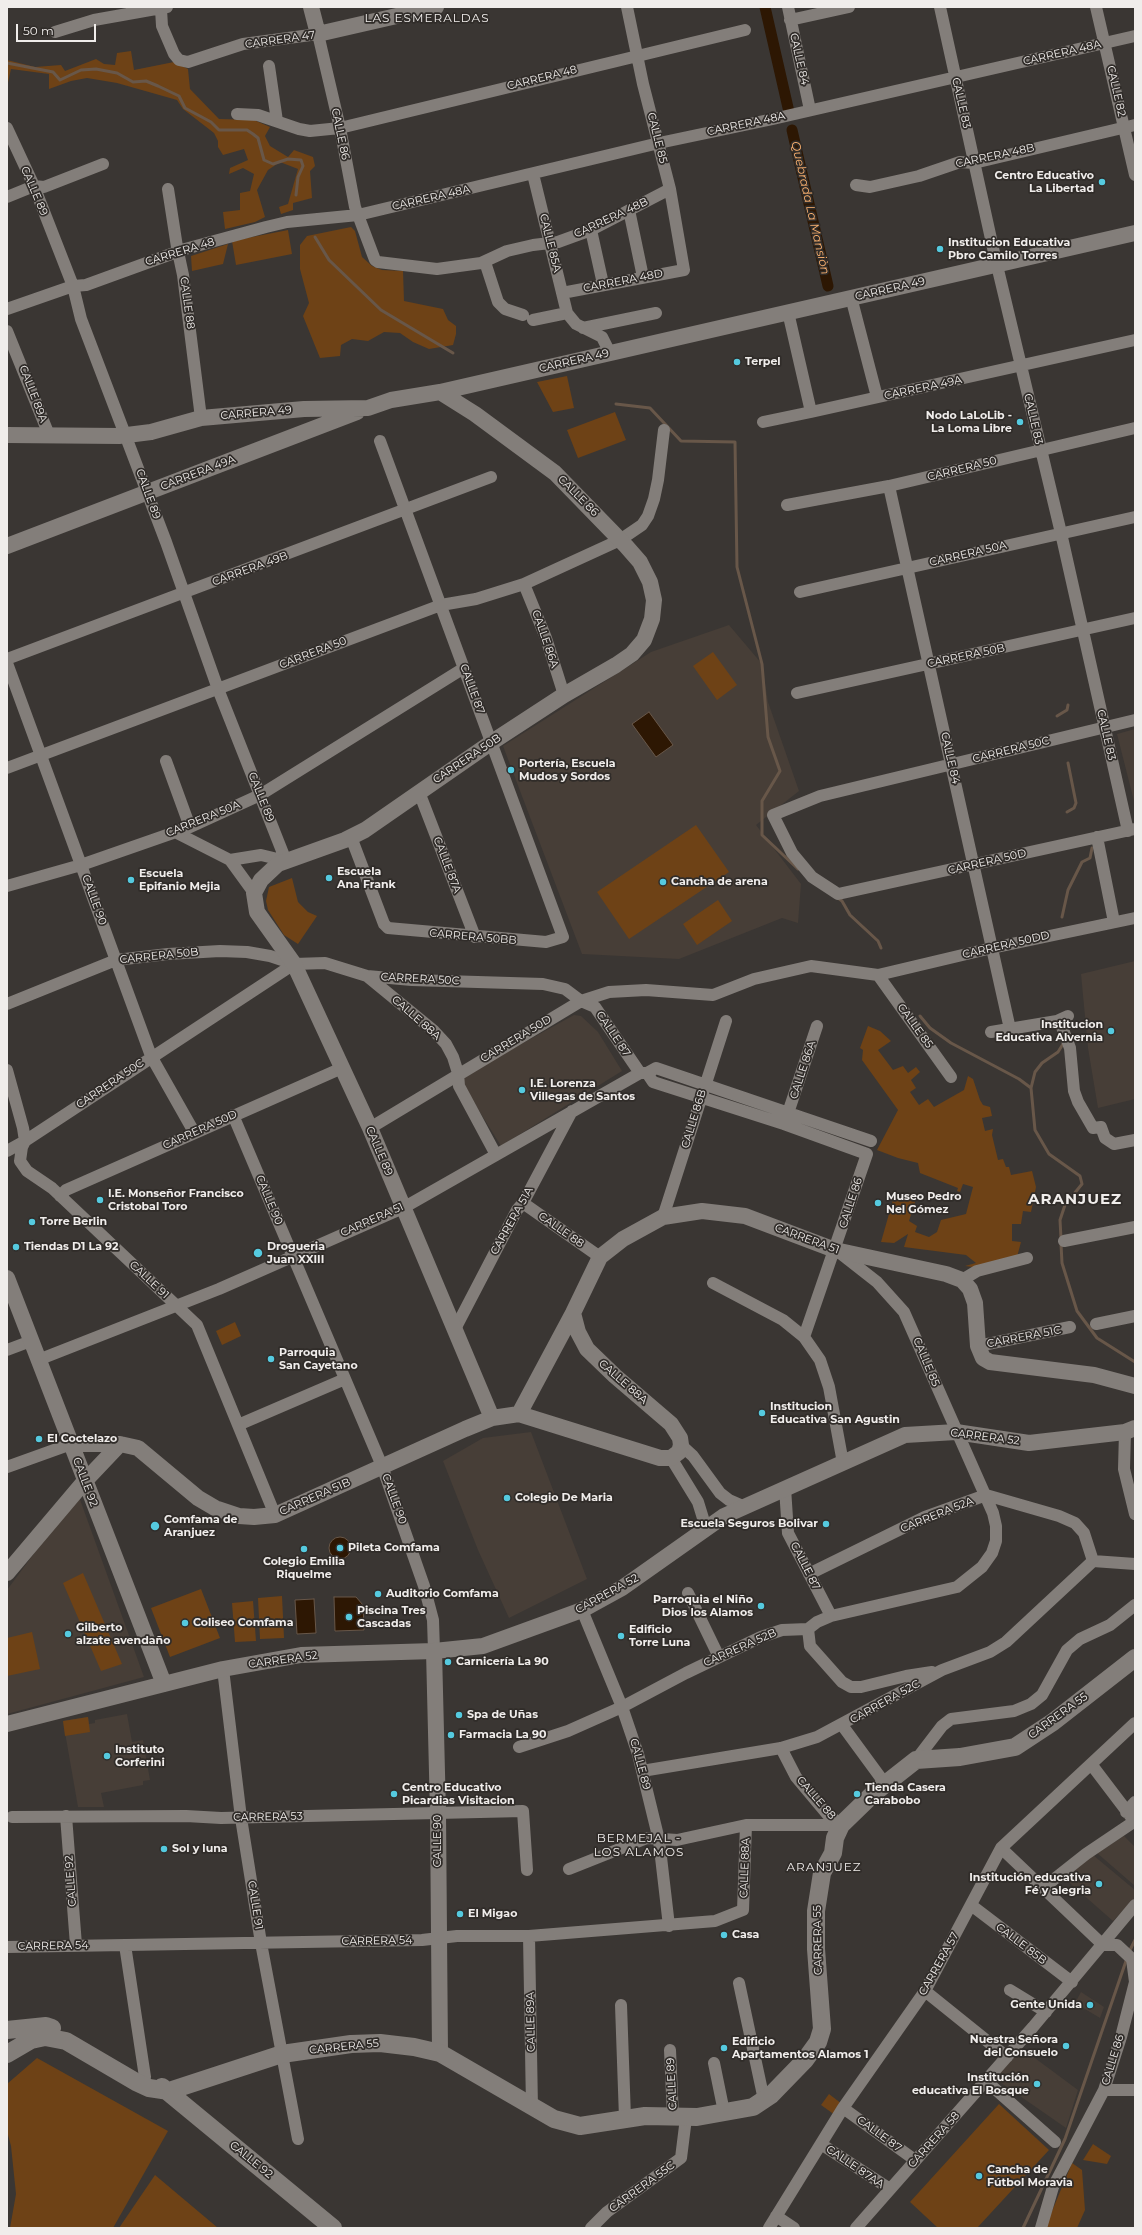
<!DOCTYPE html>
<html>
<head>
<meta charset="utf-8">
<style>
	body { margin:0 }
	#map { position:relative; width:1142px; height:2235px; overflow:hidden; background:#3a3633; font-family:Montserrat,sans-serif }
	canvas { display:block }
	.frame { position:absolute; inset:0; border:8px solid #f0edeb; pointer-events:none }
	.scale { position:absolute; left:16px; top:24px; width:80px; height:18px; box-sizing:border-box; border:2px solid #f0edeb; border-top:0; padding-left:5px; font-size:12px; line-height:14px; white-space:nowrap; color:#f0edeb; -webkit-text-stroke:3px #302c29; paint-order:stroke }
</style>
</head>
<body>
<div id="map">
<canvas width="1142" height="2235"></canvas>
<div class="frame"></div>
<div class="scale">50 m</div>
</div>
<script>
const ctx = document.querySelector('canvas').getContext('2d');
ctx.lineJoin = 'round';
function fillPath(path, color) {
  ctx.fillStyle = color;
  ctx.fill(path, 'evenodd');
}
function poly(rows) {
  const path = new Path2D();
  for (const r of rows) {
    if (r.length === 3) {
      path.moveTo(r[0] + r[2], r[1]);
      path.arc(r[0], r[1], r[2], 0, 2 * Math.PI);
      continue;
    }
    path.moveTo(r[0], r[1]);
    for (let i = 2; i < r.length; i += 2) path.lineTo(r[i], r[i + 1]);
  }
  return path;
}
function stroke(path, color, width, dash) {
  ctx.strokeStyle = color;
  ctx.lineWidth = width;
  ctx.lineCap = dash ? 'butt' : 'round';
  ctx.setLineDash(dash || []);
  ctx.stroke(path);
}
function write(font, color, halo, rows, align = 'center') {
  ctx.font = font + ' Montserrat,sans-serif';
  ctx.lineWidth = 3.5;
  ctx.setLineDash([]);
  ctx.textBaseline = 'middle';
  ctx.strokeStyle = halo;
  ctx.fillStyle = color;
  for (const [text, x, y, turn = 0] of rows) {
    ctx.save();
    ctx.translate(x, y);
    ctx.rotate((+turn || 0) * Math.PI / 180);
    ctx.textAlign = isNaN(turn) ? turn : align;
    if (halo) ctx.strokeText(text, 0, 0);
    ctx.fillText(text, 0, 0);
    ctx.restore();
  }
}
fillPath(poly([
	[729,625,762,664,768,702,799,791,756,825,801,884,798,923,782,918,679,959,582,954,503,746,651,652],
	[1135,729,1135,805,1117,734],
	[1135,961,1135,1099,1098,1108,1088,1048,1081,974],
	[574,1015,581,1016,598,1032,622,1071,501,1146,463,1085,465,1075],
	[531,1432,587,1579,509,1618,478,1550,443,1461,483,1438],
	[78,1494,144,1677,7,1714,7,1590],
	[127,1714,132,1742,143,1740,150,1780,143,1781,143,1785,101,1793,104,1807,78,1807,63,1721,88,1717,89,1724,95,1723,95,1720],
	[1124,1836,1135,1847,1135,1886,1097,1853],
	[1093,1855,1135,1890,1135,1898,1113,1921,1064,1878],
	[1081,1992,1104,2007,1100,2018,1075,2003],
	[1020,2047,1078,2090,1066,2128,994,2078]
]), '#473e37');
fillPath(poly([
	[131,51,134,70,174,62,188,69,190,89,219,119,254,120,270,127,265,136,270,146,288,157,294,150,313,157,315,166,310,171,312,198,293,203,293,210,281,214,279,207,288,204,298,169,280,162,268,170,257,190,265,217,255,222,225,229,223,212,240,210,240,193,250,191,254,174,243,168,229,174,230,168,248,160,244,149,223,155,218,147,218,141,214,133,183,109,177,100,117,83,87,78,71,81,49,89,49,74,11,69,7,87,7,60,35,67,61,65,65,71,96,59,104,64,115,65,117,53],
	[351,227,355,231,362,257,372,266,382,270,403,271,404,301,443,309,448,320,456,326,456,334,453,345,429,349,413,342,400,333,384,332,368,341,352,339,341,345,340,356,320,358,303,316,309,303,300,269,300,245,307,236],
	[288,230,292,254,236,265,232,241],
	[228,244,223,264,192,271,191,256],
	[567,376,574,408,553,412,537,382],
	[615,412,626,440,578,458,567,430],
	[713,652,737,685,717,700,693,666],
	[696,825,729,872,629,939,597,892],
	[292,878,298,902,308,912,317,916,298,944,284,935,268,910,266,901,269,887],
	[718,900,732,921,697,945,683,924],
	[868,1026,880,1031,891,1041,878,1050,893,1070,903,1066,908,1073,916,1067,920,1072,911,1080,916,1088,910,1092,919,1105,928,1099,934,1107,964,1090,968,1076,973,1079,980,1100,983,1105,990,1107,992,1116,982,1118,985,1131,993,1129,992,1135,998,1160,1003,1159,1006,1167,1009,1167,1011,1175,1032,1171,1036,1187,1031,1212,1023,1211,1021,1224,1012,1224,1012,1241,1021,1242,1017,1257,973,1267,965,1266,976,1263,966,1255,904,1247,908,1234,894,1243,881,1242,895,1193,916,1199,909,1221,917,1226,915,1232,929,1237,937,1232,941,1220,966,1214,973,1187,963,1184,960,1192,957,1191,958,1188,920,1173,918,1163,898,1158,877,1150,898,1110,862,1060,863,1050,860,1048],
	[235,1322,241,1336,222,1345,216,1331],
	[83,1573,122,1664,101,1671,63,1583],
	[201,1589,220,1638,170,1657,151,1608],
	[282,1596,284,1638,260,1639,258,1598],
	[253,1601,256,1641,235,1642,232,1603],
	[32,1632,40,1669,7,1676,7,1638],
	[88,1717,90,1732,65,1736,63,1721],
	[37,2058,168,2131,113,2228,10,2228,16,2194,11,2146,7,2131,7,2084],
	[829,2094,842,2104,835,2115,821,2105],
	[999,2104,1049,2150,977,2228,938,2228,910,2202],
	[1093,2144,1111,2156,1107,2164,1083,2160],
	[1072,2163,1082,2170,1085,2210,1077,2228,1045,2228],
	[155,2175,218,2228,119,2228]
]), '#6e4216');
const water = poly([
	[649,712,673,745,656,757,632,724,649,712],
	[340,1548,11],
	[334,1597,356,1597,363,1605,364,1630,335,1631,334,1597],
	[314,1599,316,1633,297,1634,295,1600,314,1599]
]);
fillPath(water, '#2d1703');
stroke(water, '#685749', 1);
stroke(poly([
	[7,63,53,72,60,80,81,70,96,69,117,73,133,82,146,81,158,86,179,96,185,108,211,122,219,130,247,130,253,134,258,138,264,160,273,164,288,159,301,160,303,166,298,177,296,195],
	[315,237,329,260,381,310,453,353],
	[616,404,650,408,681,441,735,442,737,567,762,664,768,737,780,771,762,801,762,835,798,869],
	[1057,716,1067,710,1068,705],
	[1067,812,1074,808,1076,803,1068,763],
	[838,898,842,901,850,915,878,941,881,948],
	[1062,917,1068,890,1082,862,1090,858,1092,848],
	[920,1016,930,1028,951,1043,1019,1079,1031,1088,1035,1130,1049,1154,1080,1176,1082,1184,1065,1205,1060,1220,1061,1238],
	[1031,1088,1035,1072,1042,1063,1058,1052,1063,1044],
	[1061,1244,1062,1263,1077,1311,1097,1338,1135,1362],
	[1129,1952,1135,1940],
	[1023,2228,1065,2139,1127,1958]
]), '#685749', 3);
stroke(poly([
	[765,7,789,112],
	[792,130,828,286]
]), '#2d1703', 11);
stroke(poly([
	[788,7,810,110],
	[940,7,995,257,1061,533,1128,831],
	[1096,7,1135,175],
	[161,9,162,26,174,54,179,60,188,62,243,44,318,34,340,128,355,207,375,260,378,262,437,269,481,263,507,251,533,245,558,242,591,230,670,189],
	[790,20,849,7],
	[55,32,94,20,167,7],
	[269,66,277,121],
	[237,114,258,115,299,129,310,131,340,128,745,30],
	[7,128,34,186,73,286,81,319,166,542,218,689,286,861],
	[533,174,567,313,576,324,602,337,610,353],
	[856,185,870,187,919,176,960,162,974,163,1135,125],
	[168,189,177,247,183,275,201,418],
	[7,197,34,186,44,187,103,164],
	[629,210,643,277],
	[591,230,603,284],
	[485,262,498,302,505,309,523,315],
	[562,293,684,270,670,189,643,84,627,7],
	[851,297,877,397],
	[7,309,73,286,86,285,185,249,266,227,287,222,358,215,659,143,773,119,1135,36],
	[788,312,811,412,1135,340],
	[533,320,567,313],
	[583,328,656,313],
	[7,331,47,430,47,436],
	[763,422,811,412],
	[889,486,1010,1029],
	[787,505,889,486,1135,428],
	[524,584,546,638,564,695],
	[800,592,1135,517],
	[7,659,491,477],
	[7,663,151,1056,194,1132],
	[797,693,1135,618],
	[1135,720,820,796,773,815,792,853,812,877,838,894,1135,829],
	[166,761,190,827],
	[7,768,441,605,476,599,524,584,620,540,642,525,648,516,654,499,658,480,664,430],
	[419,792,475,937],
	[175,832,230,860,254,893],
	[351,837,384,924,388,928,546,942,563,937,380,441],
	[1097,837,1114,922],
	[230,860,261,855,286,861],
	[7,886,81,865,190,827,260,795,464,668],
	[878,975,951,1077],
	[367,976,434,1031,446,1044,453,1057,458,1073,459,1086,495,1153],
	[7,1004,116,960,168,954,220,951,247,952,270,956,294,964],
	[1057,1021,1062,1027,1070,1048,1074,1091,1078,1102,1093,1128,1101,1127,1105,1138,1114,1144,1135,1140],
	[991,1032,1057,1021,1068,1016],
	[7,1070,23,1128,25,1141,22,1147,20,1161,27,1171,52,1188,197,1325,275,1515],
	[647,1073,653,1082,784,1124,867,1154,804,1337],
	[788,1113,817,1026],
	[233,1115,382,1466,424,1586,433,1620,434,1651],
	[370,1128,581,1001,595,1007,640,1073],
	[7,1151,25,1141,294,964,325,963,367,976,412,980,543,984,565,989,581,1001,609,992,646,990,713,995,754,979,811,966,878,975,992,948,1135,918],
	[60,1196,66,1190,342,1068],
	[523,1203,600,1257],
	[663,1217,726,1021],
	[1064,1241,1135,1227],
	[962,1280,977,1271,1027,1258],
	[713,1283,783,1320,804,1337,820,1360,829,1387,843,1463],
	[1096,1324,1135,1316],
	[454,1331,517,1210,523,1203,572,1111],
	[978,1346,1070,1327],
	[7,1350,31,1341],
	[38,1360,219,1289,403,1208,640,1073,647,1073,656,1068,871,1141],
	[238,1425,345,1379],
	[1125,1432,1124,1469,1135,1514],
	[681,1445,693,1456,720,1493,729,1500,745,1507],
	[671,1458,698,1502,706,1528],
	[7,1467,71,1444],
	[785,1488,788,1533,831,1616],
	[1093,1561,1135,1564],
	[809,1574,925,1517,986,1495,1059,1516,1075,1523,1084,1533,1093,1561],
	[688,1593,719,1657],
	[582,1610,622,1707,638,1754,659,1840,669,1926],
	[808,1629,810,1646,842,1682,851,1687,861,1687,906,1676,932,1672],
	[223,1669,241,1818,261,1943,298,2139],
	[842,1725,886,1785],
	[519,1747,568,1731,622,1707,686,1673,761,1637,782,1630,808,1629,817,1622,831,1616,957,1587,982,1567,992,1553,996,1541,996,1526,993,1513,904,1312,877,1282,840,1253],
	[781,1748,796,1777,827,1814,841,1825],
	[916,1760,942,1726,951,1719,1014,1711,1031,1704,1042,1695,1067,1650,1080,1639,1110,1625,1135,1605],
	[1091,1764,1135,1822],
	[642,1771,781,1748,817,1737,942,1670,990,1652,1006,1642,1093,1561],
	[1126,1812,1135,1802],
	[66,1816,76,1945],
	[12,1817,186,1816,221,1818,523,1811,527,1870],
	[1001,1848,1103,1945,1117,1945,1132,1959,1135,1982,1121,2037,1104,2090,1053,2187,1041,2228],
	[569,1869,647,1838,677,1840,746,1825,841,1825],
	[1043,1888,1086,1854,1135,1821],
	[971,1905,1072,1982],
	[529,1936,532,2108],
	[125,1945,145,2077],
	[7,1947,422,1940,457,1936,529,1936,715,1921,743,1910,746,1825],
	[739,1983,764,2100],
	[1010,1990,1046,2012],
	[925,1991,1007,2057],
	[621,2005,625,2118],
	[670,2050,673,2117],
	[714,2063,724,2112],
	[986,2081,1055,2142],
	[1104,2090,1135,2090],
	[843,2108,915,2160],
	[821,2144,890,2189],
	[776,2216,794,2228],
	[591,2228,607,2212,681,2158,686,2118],
	[769,2228,843,2108,925,1991,1001,1848,1135,1723],
	[856,2228,1033,2027,1135,1905]
]), '#837e7a', 12);
stroke(poly([
	[311,7,318,34,436,7],
	[440,392,475,414,555,473,626,546,640,562,650,582,654,600,652,619,644,640,632,654,616,665,564,695,492,742,365,830,345,840,278,864,261,880,254,893,257,912,294,964,370,1128,492,1418],
	[7,435,119,436,151,432,201,418,304,409,368,408,391,400,440,392,1135,233],
	[7,546,357,412],
	[7,1278,164,1684],
	[519,1414,573,1313,600,1257,623,1239,663,1217,702,1211,745,1216,835,1250,946,1274,962,1280,970,1289,975,1303,978,1346,983,1358,990,1362,1094,1375,1135,1386],
	[71,1444,120,1444,138,1448,198,1498,215,1508,239,1516,254,1517,275,1515,465,1429,492,1418,519,1414,660,1458,671,1458,679,1452,681,1445,680,1438,671,1424,615,1376,587,1349,578,1332,573,1313],
	[7,1573,84,1482,120,1444],
	[434,1651,438,1813,440,2053],
	[7,1724,223,1669,301,1655,434,1651,483,1646,582,1610,622,1588,724,1516,905,1435,956,1432,1029,1443,1125,1432,1135,1428]
]), '#837e7a', 16);
stroke(poly([
	[7,2030,46,2026,52,2028],
	[7,2054,31,2040,45,2037,66,2041,136,2082,149,2088,169,2091,282,2054,351,2044,380,2043,414,2047,440,2053,554,2119,580,2126,645,2116,697,2117,753,2107,771,2095,805,2060,818,2042,822,2029,816,1949,816,1911,822,1873,833,1853,835,1838,841,1825,874,1793,916,1760,960,1757,1015,1747,1053,1722,1135,1658],
	[162,2087,333,2228]
]), '#837e7a', 18);
for (const [x, y, r, color] of [
	[1102,182,4,"#55cadf"],
	[940,249,4,"#55cadf"],
	[737,362,4,"#55cadf"],
	[1020,422,4,"#55cadf"],
	[511,770,4,"#55cadf"],
	[329,878,4,"#55cadf"],
	[131,880,4,"#55cadf"],
	[663,882,4,"#55cadf"],
	[1111,1031,4,"#55cadf"],
	[522,1090,4,"#55cadf"],
	[100,1200,4,"#55cadf"],
	[878,1203,4,"#55cadf"],
	[32,1222,4,"#55cadf"],
	[16,1247,4,"#55cadf"],
	[258,1253,5,"#55cadf"],
	[271,1359,4,"#55cadf"],
	[762,1413,4,"#55cadf"],
	[39,1439,4,"#55cadf"],
	[507,1498,4,"#55cadf"],
	[826,1524,4,"#55cadf"],
	[155,1526,5,"#55cadf"],
	[340,1548,4,"#55cadf"],
	[304,1549,4,"#55cadf"],
	[378,1594,4,"#55cadf"],
	[761,1606,4,"#55cadf"],
	[349,1617,4,"#55cadf"],
	[185,1623,4,"#55cadf"],
	[68,1634,4,"#55cadf"],
	[621,1636,4,"#55cadf"],
	[448,1662,4,"#55cadf"],
	[459,1715,4,"#55cadf"],
	[451,1735,4,"#55cadf"],
	[107,1756,4,"#55cadf"],
	[394,1794,4,"#55cadf"],
	[857,1794,4,"#55cadf"],
	[164,1849,4,"#55cadf"],
	[1099,1884,4,"#55cadf"],
	[460,1914,4,"#55cadf"],
	[724,1935,4,"#55cadf"],
	[1090,2005,4,"#55cadf"],
	[1066,2046,4,"#55cadf"],
	[724,2048,4,"#55cadf"],
	[1037,2084,4,"#55cadf"],
	[979,2176,4,"#55cadf"]
]) {
  const dot = new Path2D();
  dot.arc(x, y, r, 0, 2 * Math.PI);
  ctx.fillStyle = color;
  ctx.fill(dot);
  stroke(dot, '#302c29', 1.5);
}
write('11px', '#f0edeb', '#302c29', [
	["CARRERA 47",280,40,-8],
	["CARRERA 48A",1062,53,-13],
	["CALLE 84",799,59,77],
	["CARRERA 48",542,78,-14],
	["CALLE 82",1116,91,77],
	["CALLE 83",961,103,77],
	["CARRERA 48A",746,124,-12],
	["CALLE 86",340,134,78],
	["CALLE 85",657,138,76],
	["CARRERA 48B",995,156,-12],
	["CALLE 89",34,191,67],
	["CARRERA 48A",431,198,-13],
	["CARRERA 48B",611,218,-25],
	["CALLE 85A",550,243,76],
	["CARRERA 48",180,252,-17],
	["CARRERA 48D",623,281,-11],
	["CARRERA 49",890,289,-13],
	["CALLE 88",187,303,82],
	["CARRERA 49",574,361,-13],
	["CARRERA 49A",923,388,-12],
	["CALLE 89A",33,394,69],
	["CARRERA 49",256,413,-5],
	["CALLE 83",1033,419,77],
	["CARRERA 50",962,469,-14],
	["CARRERA 49A",198,473,-21],
	["CALLE 89",148,494,70],
	["CALLE 86",578,496,45],
	["CARRERA 50A",968,554,-13],
	["CARRERA 49B",250,569,-20],
	["CALLE 86A",545,639,71],
	["CARRERA 50",313,653,-21],
	["CARRERA 50B",966,656,-12],
	["CALLE 87",472,689,70],
	["CALLE 83",1106,735,77],
	["CARRERA 50C",1011,750,-14],
	["CALLE 84",950,758,77],
	["CARRERA 50B",467,759,-34],
	["CALLE 89",261,797,68],
	["CARRERA 50A",203,819,-22],
	["CARRERA 50D",987,862,-13],
	["CALLE 87A",447,865,69],
	["CALLE 90",94,900,70],
	["CARRERA 50BB",473,937,5],
	["CARRERA 50DD",1006,945,-13],
	["CARRERA 50B",159,956,-6],
	["CARRERA 50C",420,979,3],
	["CALLE 88A",416,1018,41],
	["CALLE 85",915,1026,54],
	["CALLE 87",613,1034,56],
	["CARRERA 50D",516,1039,-31],
	["CALLE 86A",803,1070,-72],
	["CARRERA 50C",110,1084,-34],
	["CALLE 86B",694,1119,-73],
	["CARRERA 50D",200,1130,-24],
	["CALLE 89",379,1151,67],
	["CALLE 90",269,1200,67],
	["CALLE 86",851,1203,-72],
	["CARRERA 51",372,1220,-24],
	["CARRERA 51A",512,1221,-61],
	["CALLE 88",561,1230,35],
	["CARRERA 51",807,1239,20],
	["CALLE 91",149,1280,43],
	["CARRERA 51C",1024,1337,-11],
	["CALLE 85",926,1362,67],
	["CALLE 88A",623,1382,41],
	["CARRERA 52",985,1437,7],
	["CALLE 92",85,1482,69],
	["CARRERA 51B",315,1497,-24],
	["CALLE 90",394,1499,70],
	["CARRERA 52A",937,1515,-22],
	["CALLE 87",805,1566,63],
	["CARRERA 52",607,1594,-29],
	["CARRERA 52B",740,1648,-24],
	["CARRERA 52",283,1660,-8],
	["CARRERA 52C",885,1702,-29],
	["CARRERA 55",1058,1716,-36],
	["CALLE 89",640,1764,75],
	["CALLE 88",816,1798,49],
	["CARRERA 53",268,1817,-1],
	["CALLE 90",438,1841,-90],
	["CALLE 88A",745,1868,-88],
	["CALLE 92",71,1881,-94],
	["CALLE 91",255,1905,81],
	["CARRERA 55",818,1940,-91],
	["CARRERA 54",377,1941,-1],
	["CALLE 85B",1021,1944,37],
	["CARRERA 54",53,1946,-1],
	["CARRERA 57",939,1964,-61],
	["CALLE 89A",531,2022,-91],
	["CARRERA 55",344,2047,-6],
	["CALLE 86",1113,2060,-73],
	["CALLE 89",672,2084,-93],
	["CALLE 87",879,2134,36],
	["CARRERA 58",934,2140,-48],
	["CALLE 92",251,2160,39],
	["CALLE 87AA",855,2167,34],
	["CARRERA 55C",642,2187,-36]
]);
write('bold 11px', '#f0edeb', '#302c29', [
	["Centro Educativo",1094,176,"right"],
	["La Libertad",1094,189,"right"],
	["Institucion Educativa",948,243],
	["Pbro Camilo Torres",948,256],
	["Terpel",745,362],
	["Nodo LaLoLib -",1012,416,"right"],
	["La Loma Libre",1012,429,"right"],
	["Portería, Escuela",519,764],
	["Mudos y Sordos",519,777],
	["Escuela",337,872],
	["Ana Frank",337,885],
	["Escuela",139,874],
	["Epifanio Mejia",139,887],
	["Cancha de arena",671,882],
	["Institucion",1103,1025,"right"],
	["Educativa Alvernia",1103,1038,"right"],
	["I.E. Lorenza",530,1084],
	["Villegas de Santos",530,1097],
	["I.E. Monseñor Francisco",108,1194],
	["Cristobal Toro",108,1207],
	["Museo Pedro",886,1197],
	["Nel Gómez",886,1210],
	["Torre Berlin",40,1222],
	["Tiendas D1 La 92",24,1247],
	["Drogueria",267,1247],
	["Juan XXIII",267,1260],
	["Parroquia",279,1353],
	["San Cayetano",279,1366],
	["Institucion",770,1407],
	["Educativa San Agustin",770,1420],
	["El Coctelazo",47,1439],
	["Colegio De Maria",515,1498],
	["Comfama de",164,1520],
	["Aranjuez",164,1533],
	["Escuela Seguros Bolivar",818,1524,"right"],
	["Pileta Comfama",348,1548],
	["Colegio Emilia",304,1562,"center"],
	["Riquelme",304,1575,"center"],
	["Auditorio Comfama",386,1594],
	["Parroquia el Niño",753,1600,"right"],
	["Dios los Alamos",753,1613,"right"],
	["Piscina Tres",357,1611],
	["Cascadas",357,1624],
	["Coliseo Comfama",193,1623],
	["Gilberto",76,1628],
	["alzate avendaño",76,1641],
	["Edificio",629,1630],
	["Torre Luna",629,1643],
	["Carnicería La 90",456,1662],
	["Spa de Uñas",467,1715],
	["Farmacia La 90",459,1735],
	["Instituto",115,1750],
	["Corferini",115,1763],
	["Centro Educativo",402,1788],
	["Picardias Visitacion",402,1801],
	["Tienda Casera",865,1788],
	["Carabobo",865,1801],
	["Sol y luna",172,1849],
	["Institución educativa",1091,1878,"right"],
	["Fé y alegria",1091,1891,"right"],
	["El Migao",468,1914],
	["Casa",732,1935],
	["Gente Unida",1082,2005,"right"],
	["Nuestra Señora",1058,2040,"right"],
	["del Consuelo",1058,2053,"right"],
	["Edificio",732,2042],
	["Apartamentos Alamos 1",732,2055],
	["Institución",1029,2078,"right"],
	["educativa El Bosque",1029,2091,"right"],
	["Cancha de",987,2170],
	["Fútbol Moravia",987,2183]
], 'left');
ctx.letterSpacing = '1px';
write('12px', '#f0edeb', '#302c29', [
	["LAS ESMERALDAS",427,18],
	["BERMEJAL -",639,1838],
	["LOS ALAMOS",639,1852],
	["ARANJUEZ",824,1867]
]);
ctx.letterSpacing = '0px';
write('italic 12px', '#fdb26f', '#302c29', [
	["Quebrada La Mansiòn",810,208,77]
]);
ctx.letterSpacing = '1px';
write('bold 15px', '#f0edeb', '#302c29', [
	["ARANJUEZ",1075,1200]
]);
ctx.letterSpacing = '0px';
</script>
</body>
</html>
